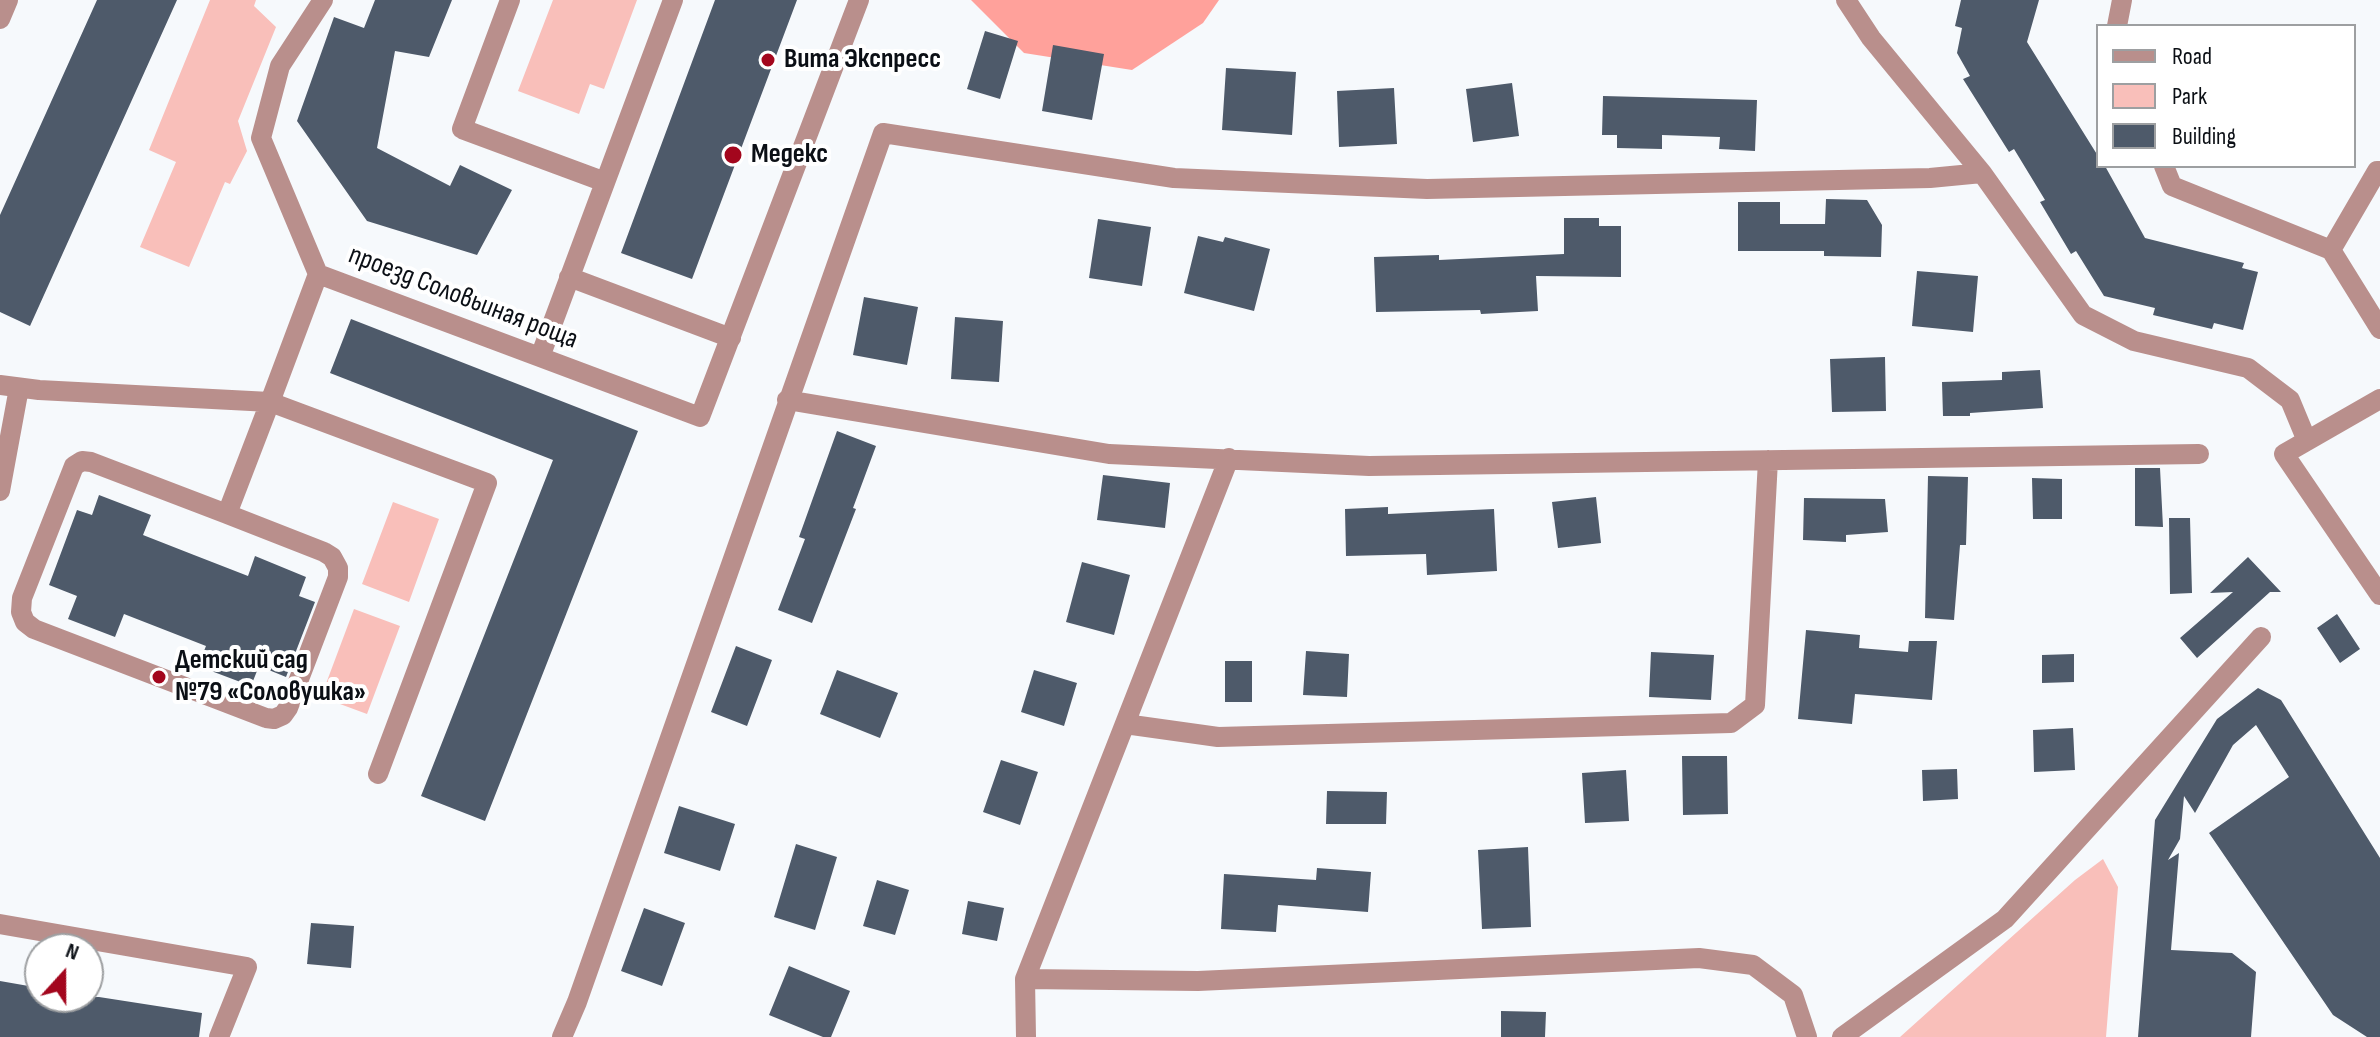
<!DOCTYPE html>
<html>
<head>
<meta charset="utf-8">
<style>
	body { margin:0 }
	#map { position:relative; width:2380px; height:1037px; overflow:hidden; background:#f6f9fc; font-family:"Sofia Sans Condensed",sans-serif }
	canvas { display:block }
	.legend { position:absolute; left:2096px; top:24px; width:260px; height:144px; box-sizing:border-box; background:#fff; border:2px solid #9d9fa1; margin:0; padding:10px 14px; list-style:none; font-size:24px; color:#0b0f15 }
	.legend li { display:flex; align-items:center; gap:16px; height:40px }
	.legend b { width:40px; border:2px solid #9d9fa1 }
	.north { position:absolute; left:24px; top:933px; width:80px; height:80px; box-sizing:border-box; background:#fff; border:2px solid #9d9fa1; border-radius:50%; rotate:21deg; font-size:22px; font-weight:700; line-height:32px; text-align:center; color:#0b0f15 }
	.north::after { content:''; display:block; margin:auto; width:28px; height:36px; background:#a3061d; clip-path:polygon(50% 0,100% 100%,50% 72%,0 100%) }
</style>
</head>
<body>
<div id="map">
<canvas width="2380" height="1037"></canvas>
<ul class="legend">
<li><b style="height:10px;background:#b98f8c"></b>Road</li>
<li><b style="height:22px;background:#f9bfba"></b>Park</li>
<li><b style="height:22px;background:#4e5a6a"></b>Building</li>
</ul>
<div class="north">N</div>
</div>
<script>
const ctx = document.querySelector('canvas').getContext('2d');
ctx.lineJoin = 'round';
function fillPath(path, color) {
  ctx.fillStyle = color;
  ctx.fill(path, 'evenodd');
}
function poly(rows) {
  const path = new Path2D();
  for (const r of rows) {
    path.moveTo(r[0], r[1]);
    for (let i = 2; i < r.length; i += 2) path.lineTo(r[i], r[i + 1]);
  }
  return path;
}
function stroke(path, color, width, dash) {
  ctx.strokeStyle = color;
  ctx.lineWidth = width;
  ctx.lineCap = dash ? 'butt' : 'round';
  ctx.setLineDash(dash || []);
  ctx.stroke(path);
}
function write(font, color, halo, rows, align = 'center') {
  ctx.font = font + ' "Sofia Sans Condensed",sans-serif';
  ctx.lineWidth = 8;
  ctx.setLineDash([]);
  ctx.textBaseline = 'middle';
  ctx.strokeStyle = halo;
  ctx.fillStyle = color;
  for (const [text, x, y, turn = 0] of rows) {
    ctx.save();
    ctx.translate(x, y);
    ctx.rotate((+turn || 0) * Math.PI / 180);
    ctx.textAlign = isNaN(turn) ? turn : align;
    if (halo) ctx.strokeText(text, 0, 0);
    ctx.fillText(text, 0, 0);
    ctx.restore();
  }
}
fillPath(poly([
	[210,0,256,0,254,6,276,27,238,121,247,151,230,184,225,182,189,267,140,247,176,162,149,150],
	[553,0,637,0,604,89,590,84,579,114,518,91],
	[393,502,439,519,409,602,362,584],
	[354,609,400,626,367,714,321,697],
	[2103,859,2118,887,2106,1037,1900,1037,2075,880]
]), '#f9bfba');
fillPath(poly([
	[971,0,1219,0,1203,23,1132,70,1024,53]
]), '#ffa19b');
fillPath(poly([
	[97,0,177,0,30,326,0,312,0,215],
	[375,0,452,0,429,57,395,51,377,148,450,186,460,165,512,190,477,255,367,221,297,121,334,17,364,28],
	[715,0,797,0,692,279,621,253],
	[1961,0,2039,0,2027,42,2098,156,2098,166,2105,166,2145,238,2244,263,2242,268,2258,272,2243,330,2214,323,2212,329,2153,315,2155,308,2104,296,2076,251,2071,254,2040,202,2045,200,2014,149,2009,152,1963,79,1970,76,1957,53,1962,28,1955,26],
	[985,31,1018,41,1000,99,967,89],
	[1053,45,1104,54,1092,120,1042,111],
	[1226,68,1296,72,1292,135,1222,130],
	[1512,83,1519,136,1473,142,1466,89],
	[1394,88,1397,144,1339,147,1337,91],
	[1603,96,1757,100,1755,151,1719,149,1720,137,1662,135,1662,149,1617,148,1617,135,1602,135],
	[1826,199,1867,200,1882,225,1881,257,1824,256,1824,251,1738,251,1738,202,1780,202,1780,224,1825,224],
	[1564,218,1599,218,1599,226,1621,226,1621,277,1536,276,1538,311,1481,314,1480,310,1376,312,1374,257,1439,255,1439,260,1564,254],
	[1098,219,1151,227,1142,286,1089,278],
	[1198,236,1223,242,1225,237,1270,249,1254,311,1184,293],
	[1917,271,1978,276,1973,332,1912,326],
	[864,297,918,307,907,365,853,355],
	[955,317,1003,321,999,382,951,379],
	[351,319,638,431,485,821,421,796,553,460,330,373],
	[1885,357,1886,411,1832,412,1830,359],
	[2040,370,2043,408,1970,413,1970,416,1943,416,1942,382,2002,380,2002,372],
	[837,431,876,446,853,508,856,509,812,623,778,610,805,539,799,537],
	[2135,468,2160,468,2163,527,2135,526],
	[1103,475,1170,483,1165,528,1097,520],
	[1928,476,1968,477,1966,545,1960,545,1954,620,1925,618],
	[2032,478,2062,479,2062,519,2033,519],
	[99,495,151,515,143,535,194,555,248,576,255,556,306,577,299,596,315,602,286,677,259,666,251,686,198,666,206,646,124,614,115,637,68,619,77,596,49,585,77,510,92,515],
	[1596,497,1601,543,1558,548,1552,502],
	[1804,498,1885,499,1888,532,1846,535,1846,542,1803,540],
	[1388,507,1388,514,1494,509,1497,571,1427,575,1426,554,1346,556,1345,509],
	[2169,518,2190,518,2192,593,2170,594],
	[2248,557,2281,592,2270,592,2197,658,2180,638,2233,592,2210,593],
	[1082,562,1130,575,1114,635,1066,622],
	[2337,614,2360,649,2340,663,2317,628],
	[1806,630,1860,635,1859,648,1908,652,1909,641,1937,641,1932,700,1855,694,1852,724,1798,719],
	[736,646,772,660,747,726,711,712],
	[1306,651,1349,654,1347,697,1303,695],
	[1651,652,1714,655,1711,700,1649,697],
	[2074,654,2074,682,2042,683,2042,655],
	[1225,661,1252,661,1252,702,1225,702],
	[837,670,898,693,880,738,820,714],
	[1034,670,1077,683,1064,726,1021,712],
	[2258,688,2281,700,2380,858,2380,1037,2367,1037,2333,1015,2209,833,2289,777,2256,725,2233,745,2195,813,2184,796,2180,839,2168,860,2179,853,2171,950,2232,953,2256,972,2251,1037,2138,1037,2155,820,2217,719],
	[2073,728,2075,770,2034,772,2033,730],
	[1682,756,1727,756,1728,814,1683,815],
	[1001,760,1038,772,1020,825,983,812],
	[1957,769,1958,799,1923,801,1922,770],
	[1626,770,1629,821,1585,823,1582,773],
	[1327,791,1387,792,1386,824,1326,824],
	[679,806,735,824,720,871,664,853],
	[796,844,837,857,815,930,774,917],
	[1528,847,1531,927,1482,929,1478,850],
	[1317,868,1371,872,1368,912,1278,905,1276,932,1221,929,1224,874,1316,880],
	[877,880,909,890,895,935,863,926],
	[968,901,1004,908,997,941,962,934],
	[644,908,685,923,662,986,621,971],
	[311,923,354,926,351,968,307,964],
	[789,966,850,991,831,1037,823,1037,769,1015],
	[0,981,40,988,40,997,99,997,202,1013,199,1037,0,1037],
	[1501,1011,1546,1012,1545,1037,1501,1037]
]), '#4e5a6a');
stroke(poly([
	[510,0,462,129,605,182],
	[1846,0,1871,38,1982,173],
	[0,19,8,0],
	[2117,26,2122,0],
	[2164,166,2172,186,2331,250,2380,329],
	[2331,250,2377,171,2380,171],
	[318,274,261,138,280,66,323,0],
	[569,277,731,338],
	[540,357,673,0],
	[0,385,39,390,270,402,318,274,700,417,859,0],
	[2380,399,2284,454,2380,595],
	[787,400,1109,454,1369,466,2199,454],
	[0,491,19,388],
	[227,514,324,552,332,557,338,568,338,577,288,708,283,715,274,719,266,718,34,629,25,622,21,612,22,598,74,466,82,461,91,462,227,514,270,402,487,483,378,774],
	[1125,724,1218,737,1731,723,1755,705,1768,460],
	[0,924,247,967,219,1037],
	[1025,979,1198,981,1699,958,1753,965,1793,995,1807,1037],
	[562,1037,577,1002,883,133,1174,178,1427,189,1930,178,1982,173,2083,315,2134,341,2248,368,2290,400,2307,441],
	[1026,1037,1025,979,1229,458],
	[1842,1037,2005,919,2261,637]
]), '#b98f8c', 20);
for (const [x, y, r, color] of [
	[768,60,8,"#a3061d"],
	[733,155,10,"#a3061d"],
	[159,677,8,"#a3061d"]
]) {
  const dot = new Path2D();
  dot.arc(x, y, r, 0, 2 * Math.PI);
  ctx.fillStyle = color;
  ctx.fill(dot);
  stroke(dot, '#fff', 3);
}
write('bold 28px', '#0b0f15', '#fff', [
	["Вита Экспресс",784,60],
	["Медекс",751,155],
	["Детский сад",175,661],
	["№79 «Соловушка»",175,693]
], 'left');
write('28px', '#0b0f15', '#fff', [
	["проезд Соловьиная роща",463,298,21]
]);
</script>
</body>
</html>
